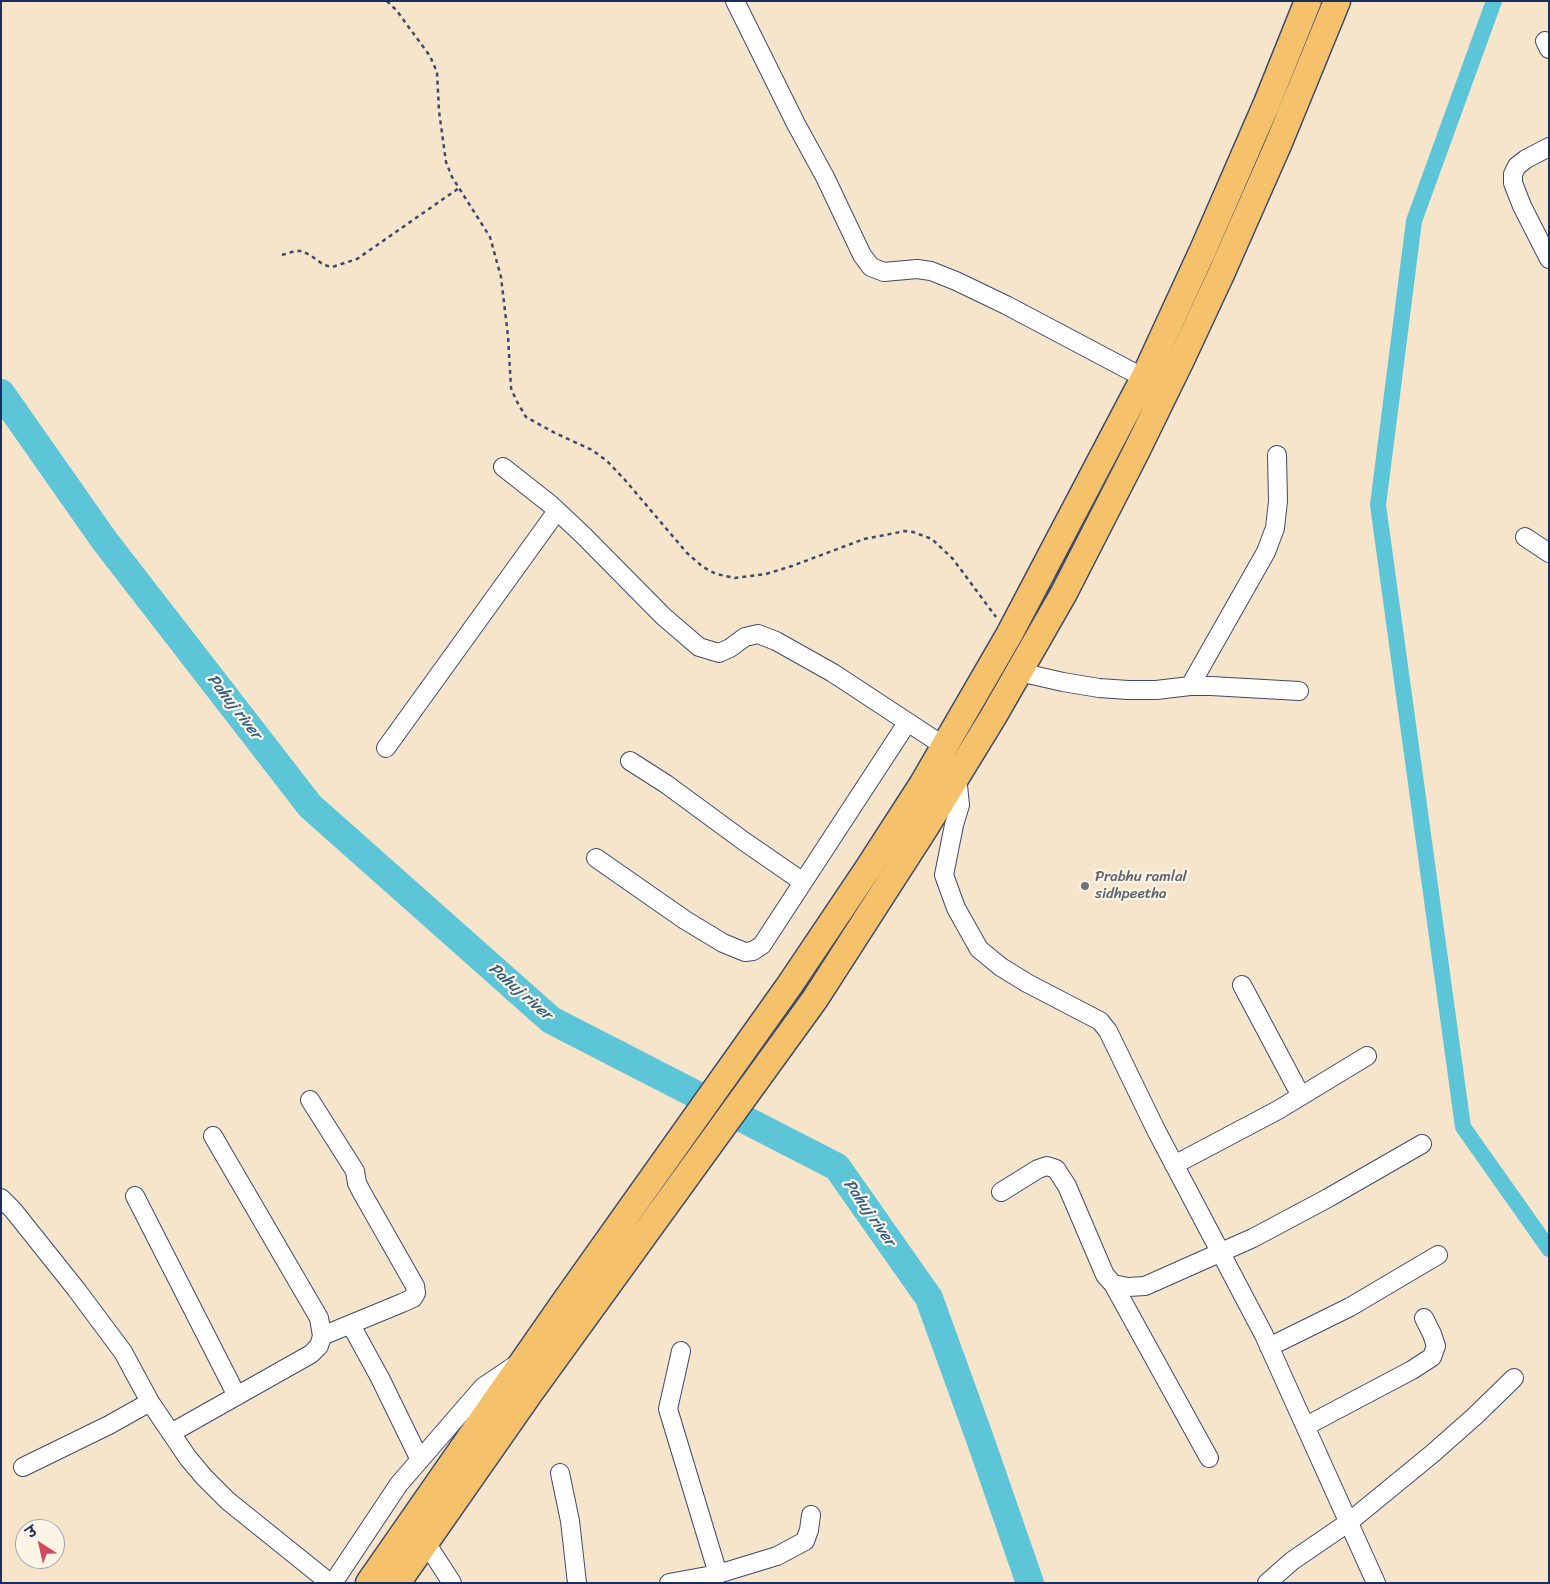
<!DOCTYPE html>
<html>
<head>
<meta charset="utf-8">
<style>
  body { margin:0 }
  #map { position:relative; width:1550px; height:1584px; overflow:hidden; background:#f6e5cb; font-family:Sriracha,"Playpen Sans Deva",sans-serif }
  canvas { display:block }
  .frame { position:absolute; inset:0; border:2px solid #1b2f5e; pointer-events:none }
  .north { position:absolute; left:15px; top:1519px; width:50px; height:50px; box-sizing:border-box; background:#fcf5e5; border:1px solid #a2a6af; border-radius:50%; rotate:325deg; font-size:14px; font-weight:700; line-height:20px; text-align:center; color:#1b2f5e }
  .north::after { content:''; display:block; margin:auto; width:18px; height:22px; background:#d1495b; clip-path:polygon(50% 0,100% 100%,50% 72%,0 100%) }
</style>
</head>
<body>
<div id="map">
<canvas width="1550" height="1584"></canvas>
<div class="frame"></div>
<div class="north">उ</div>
</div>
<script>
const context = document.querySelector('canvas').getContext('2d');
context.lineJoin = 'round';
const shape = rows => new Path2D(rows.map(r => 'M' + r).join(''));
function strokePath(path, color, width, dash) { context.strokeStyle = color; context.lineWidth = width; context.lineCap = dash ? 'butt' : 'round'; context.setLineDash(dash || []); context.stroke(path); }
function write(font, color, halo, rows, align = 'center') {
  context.font = font + ' Sriracha,sans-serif'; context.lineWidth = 4.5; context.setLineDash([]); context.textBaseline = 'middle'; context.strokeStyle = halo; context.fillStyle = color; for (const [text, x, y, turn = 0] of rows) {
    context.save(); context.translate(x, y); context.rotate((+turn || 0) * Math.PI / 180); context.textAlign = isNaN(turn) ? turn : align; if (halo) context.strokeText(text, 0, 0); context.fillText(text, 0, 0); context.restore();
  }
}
strokePath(shape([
  [1494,1,1414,221,1378,505,1463,1127,1549,1249]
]), '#5cc5d7', 16);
strokePath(shape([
  [1,393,104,540,310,806,551,1020,837,1167,929,1298,980,1439,1030,1583]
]), '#5cc5d7', 28);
const minor = shape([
  [735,1,796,124,825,177,862,255,871,267,884,272,917,269,931,271,956,281,1006,305,1144,378],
  [1545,41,1549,49],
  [1549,147,1526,159,1517,166,1513,174,1513,183,1522,206,1549,259],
  [503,467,550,504,583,535,663,616,699,647,719,653,730,648,745,637,758,634,776,641,833,673,944,746],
  [1525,537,1549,553],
  [1019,672,1063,682,1099,688,1128,690,1156,690,1190,686,1211,686,1299,691],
  [1190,686,1266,552,1275,528,1278,501,1277,455],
  [386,748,557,511],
  [630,761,666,784,745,842,803,882],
  [957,776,960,805,954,825,944,875,956,908,979,949,1001,967,1027,983,1100,1021,1108,1031,1156,1130,1264,1335,1376,1583],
  [596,858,685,920,723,943,745,952,753,951,762,945,907,723],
  [1242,985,1301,1096],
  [310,1100,355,1171,357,1183,361,1191,415,1286,416,1293,413,1298,402,1303,322,1336],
  [1174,1165,1278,1110,1367,1056],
  [1001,1192,1038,1169,1047,1166,1056,1169,1067,1186,1105,1275,1113,1284,1128,1287,1145,1286,1253,1238,1328,1198,1422,1144],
  [135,1196,237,1396],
  [1,1198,13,1210,76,1289,123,1352,150,1402,188,1458,204,1477,228,1501,330,1583],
  [1113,1284,1209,1458],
  [351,1325,380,1378,420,1460],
  [1269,1347,1350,1307,1438,1255],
  [681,1351,668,1409,718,1574],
  [1306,1426,1412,1370,1432,1357,1436,1346,1432,1334,1424,1318],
  [171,1433,311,1354,319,1346,322,1336,319,1318,213,1136],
  [23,1467,109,1425,150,1402],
  [560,1473,570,1521,577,1583],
  [432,1552,452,1583],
  [333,1583,399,1484,483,1387,514,1366],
  [669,1583,718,1574,777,1556,805,1541,809,1530,811,1515],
  [1267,1583,1292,1561,1349,1522,1432,1454,1475,1416,1514,1378]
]);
const highway = shape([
  [369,1583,566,1300,789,986,867,870,922,785,1009,635,1144,378,1203,250,1267,103,1308,1],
  [397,1583,529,1394,815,999,925,828,993,717,1064,593,1136,452,1181,360,1222,272,1278,145,1337,1]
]);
strokePath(minor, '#3c4a6e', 20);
strokePath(highway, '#3c4a6e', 29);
strokePath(shape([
  [387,1,397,11,405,22,430,56,437,72,439,111,446,162,452,177,490,237,501,277,508,336,511,388,516,400,526,417,555,433,592,450,607,461,625,480,687,553,703,567,716,574,735,578,766,574,792,566,864,539,905,531,913,532,932,539,953,559,996,617],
  [282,255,295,251,302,251,310,255,324,265,332,267,357,259,459,188]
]), '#3c4a6e', 2.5, [4, 4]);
strokePath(minor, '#fff', 18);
strokePath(highway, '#f5c16b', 26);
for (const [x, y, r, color] of [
  [1085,886,5,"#6b7280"]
]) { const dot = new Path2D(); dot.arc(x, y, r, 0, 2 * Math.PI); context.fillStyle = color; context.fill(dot); strokePath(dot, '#fcf5e5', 2); }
write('15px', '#5b616d', '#fcf5e5', [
  ["Prabhu ramlal",1095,877],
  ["sidhpeetha",1095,894]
], 'left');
write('italic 16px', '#2e5c82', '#fcf5e5', [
  ["Pahuj river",234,707,52],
  ["Pahuj river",520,992,41],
  ["Pahuj river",869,1213,55]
]);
</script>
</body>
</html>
